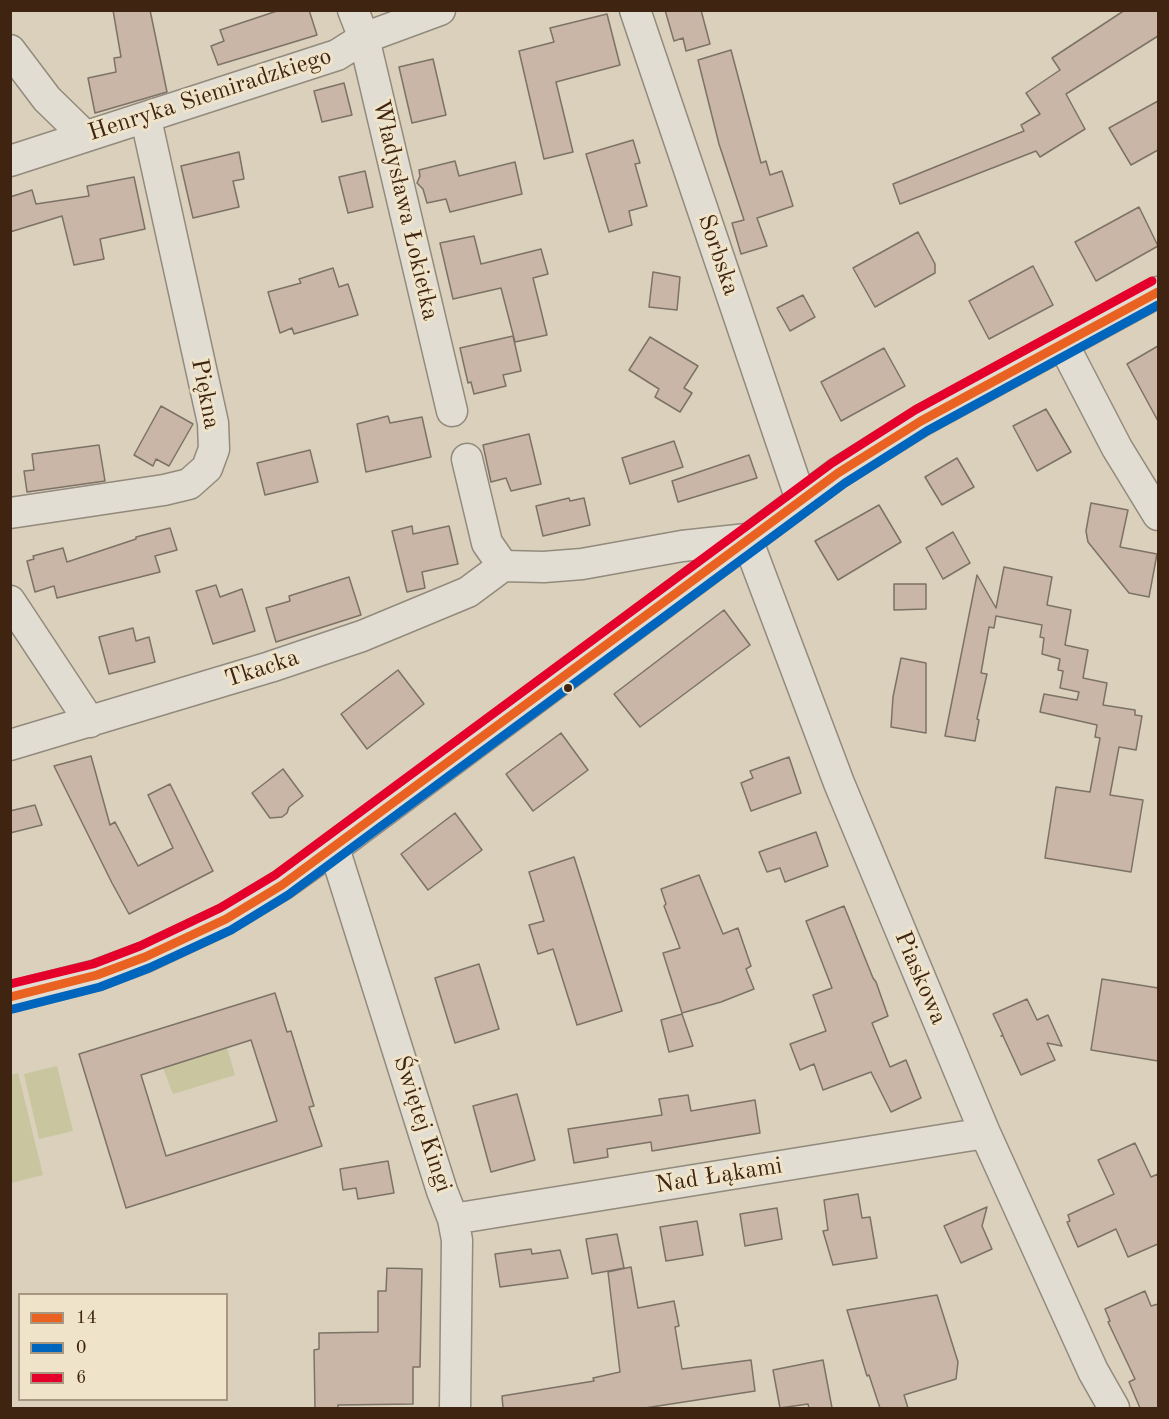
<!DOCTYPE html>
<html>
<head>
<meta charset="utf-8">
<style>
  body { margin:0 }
  #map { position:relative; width:1169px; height:1419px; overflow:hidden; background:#dad0bb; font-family:"Old Standard TT",serif }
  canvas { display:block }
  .frame { position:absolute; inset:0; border:12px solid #3e2411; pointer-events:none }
  .legend { position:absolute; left:18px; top:1293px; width:210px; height:108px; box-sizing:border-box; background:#efe4ca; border:2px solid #a89780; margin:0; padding:8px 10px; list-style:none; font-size:18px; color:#3e2411 }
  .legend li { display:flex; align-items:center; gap:12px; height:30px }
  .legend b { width:30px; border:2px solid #a89780 }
</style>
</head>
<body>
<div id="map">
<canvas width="1169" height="1419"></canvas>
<div class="frame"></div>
<ul class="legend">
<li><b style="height:8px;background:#e96221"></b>14</li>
<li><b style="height:8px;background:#0065bd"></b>0</li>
<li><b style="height:8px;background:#e4002b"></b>6</li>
</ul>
</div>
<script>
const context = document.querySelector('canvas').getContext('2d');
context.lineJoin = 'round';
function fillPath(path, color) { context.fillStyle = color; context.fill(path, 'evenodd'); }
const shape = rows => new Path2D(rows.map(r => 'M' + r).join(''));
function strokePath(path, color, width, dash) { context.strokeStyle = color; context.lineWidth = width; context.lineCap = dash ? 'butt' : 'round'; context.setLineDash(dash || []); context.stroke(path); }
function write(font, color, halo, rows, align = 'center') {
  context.font = font + ' "Old Standard TT",serif'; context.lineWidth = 6; context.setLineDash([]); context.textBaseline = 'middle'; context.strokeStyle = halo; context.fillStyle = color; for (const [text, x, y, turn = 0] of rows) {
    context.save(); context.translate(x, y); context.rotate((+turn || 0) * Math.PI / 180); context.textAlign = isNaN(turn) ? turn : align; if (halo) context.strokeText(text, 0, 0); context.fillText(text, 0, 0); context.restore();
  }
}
fillPath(shape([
  [227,1048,235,1075,173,1094,163,1068],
  [57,1066,73,1131,39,1139,24,1074],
  [18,1073,43,1175,11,1183,11,1075]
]), '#c8c59f');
const building = shape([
  [113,10,150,10,167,92,95,113,88,78,116,72,114,58,121,57,113,10],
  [280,10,309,10,317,35,218,65,211,46,224,41,220,30,280,10],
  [665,10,701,10,710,44,686,51,683,38,674,41,665,10],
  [1125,10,1158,10,1158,36,1066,94,1085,129,1040,157,1036,151,900,204,893,184,1024,131,1021,125,1040,114,1026,93,1060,70,1052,58,1125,10],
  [607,14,620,65,556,82,573,152,544,159,519,51,554,42,550,28,607,14],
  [731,50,761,163,766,161,770,175,782,171,793,206,757,218,767,246,741,254,732,223,744,220,719,144,698,60,731,50],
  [433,59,446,115,412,123,399,67,433,59],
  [344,83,352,115,322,122,314,91,344,83],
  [1158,101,1158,150,1131,165,1109,128,1158,101],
  [633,140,640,163,635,164,647,206,629,211,632,225,609,232,586,154,633,140],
  [239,152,244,179,233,181,239,207,193,218,181,166,239,152],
  [455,161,459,176,515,162,522,194,450,212,446,199,427,203,423,189,417,183,420,176,419,170,455,161],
  [365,171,373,207,348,213,339,177,365,171],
  [134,177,145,229,100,239,104,259,74,265,62,216,10,232,10,197,32,190,36,204,89,196,87,186,134,177],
  [1139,207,1158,246,1096,281,1075,242,1139,207],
  [918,232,935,264,935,273,875,307,853,268,918,232],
  [474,236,481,264,541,249,548,274,533,278,547,335,515,342,501,288,453,299,440,243,474,236],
  [1033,266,1053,305,989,339,969,301,1033,266],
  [333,268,339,287,348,284,358,315,294,334,292,328,280,333,268,292,301,283,299,279,333,268],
  [653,272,680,277,677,310,649,307,653,272],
  [803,295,815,317,790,331,777,308,803,295],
  [513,336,521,371,503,375,506,386,474,394,471,382,468,383,460,348,513,336],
  [650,337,698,366,684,388,692,393,680,412,655,397,659,389,629,370,650,337],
  [1158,346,1158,421,1127,364,1158,346],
  [884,348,905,386,841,421,821,382,884,348],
  [161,406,193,424,169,466,156,459,153,466,134,455,161,406],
  [1046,409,1071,452,1037,471,1013,426,1046,409],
  [388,416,390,423,422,417,431,457,366,472,357,424,388,416],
  [529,434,541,484,511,491,506,478,491,482,483,445,529,434],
  [674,441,683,467,630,484,622,458,674,441],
  [99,445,105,481,27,492,24,471,34,470,32,454,99,445],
  [310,450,318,482,265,495,257,463,310,450],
  [749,455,757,478,678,502,672,481,749,455],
  [957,458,974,487,942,505,925,477,957,458],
  [569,498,570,501,584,498,590,525,543,536,536,506,569,498],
  [1091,503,1128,510,1120,547,1157,554,1149,597,1129,593,1088,542,1086,531,1091,503],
  [879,505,901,542,838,580,815,541,879,505],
  [412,526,413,534,449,526,458,564,422,572,425,588,407,592,392,531,412,526],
  [170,528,177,550,155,556,160,572,57,598,54,586,35,592,27,561,34,559,33,556,63,548,67,562,136,539,136,537,170,528],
  [953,532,970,563,943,579,926,548,953,532],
  [1004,567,1052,577,1047,605,1071,610,1065,645,1088,650,1083,678,1107,683,1103,705,1135,710,1135,715,1142,716,1136,750,1119,747,1110,795,1143,800,1131,872,1045,858,1056,787,1090,792,1100,738,1095,737,1097,725,1040,712,1044,694,1077,700,1079,692,1060,688,1063,671,1058,670,1060,659,1042,654,1044,638,1040,637,1042,625,996,616,994,628,989,627,981,673,987,674,977,719,979,720,975,741,945,736,977,575,996,608,1004,567],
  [349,577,361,615,276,642,266,608,290,601,289,596,349,577],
  [894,584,926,584,926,609,894,610,894,584],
  [216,585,220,597,242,589,255,631,213,644,196,591,216,585],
  [724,610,750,645,640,727,614,694,724,610],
  [133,628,136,641,149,637,155,662,109,674,99,637,133,628],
  [901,658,926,663,926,733,891,727,893,697,901,658],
  [398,670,424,704,367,749,341,714,398,670],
  [561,733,588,770,533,811,506,774,561,733],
  [91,756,110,825,115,822,138,866,173,848,148,795,170,784,213,871,129,914,112,883,54,766,91,756],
  [789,757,801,793,751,811,741,783,753,778,750,771,789,757],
  [283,769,303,796,289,807,287,813,282,817,270,818,252,793,283,769],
  [35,805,42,825,10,833,10,811,35,805],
  [455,813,482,850,428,890,401,854,455,813],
  [816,832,828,866,785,882,780,868,767,872,759,852,816,832],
  [574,857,622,1011,577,1025,553,949,538,954,529,925,544,921,529,872,574,857],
  [699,875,723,934,738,928,751,966,746,969,754,989,721,1002,682,1013,663,953,680,948,664,906,666,904,661,889,699,875],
  [844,906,873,978,876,982,888,1016,872,1023,890,1067,906,1060,921,1098,891,1112,871,1072,823,1090,814,1064,800,1070,790,1044,826,1031,813,995,832,988,806,921,844,906],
  [479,964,499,1029,455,1043,435,978,479,964],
  [1102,979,1158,988,1158,1061,1091,1050,1102,979],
  [275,993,287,1032,291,1031,314,1106,309,1107,322,1146,126,1208,79,1054,275,993],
  [251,1040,277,1121,166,1156,141,1075,251,1040],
  [1027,999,1037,1020,1048,1015,1062,1046,1047,1043,1055,1060,1021,1075,1003,1036,1001,1036,1003,1035,993,1014,1027,999],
  [682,1014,693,1046,669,1052,661,1020,682,1014],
  [517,1094,535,1160,491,1172,473,1106,517,1094],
  [688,1095,691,1111,755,1100,760,1133,652,1151,651,1142,607,1149,608,1157,574,1163,568,1129,662,1115,659,1099,688,1095],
  [1135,1143,1151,1177,1158,1174,1158,1244,1128,1257,1116,1229,1078,1247,1067,1222,1070,1221,1068,1215,1114,1194,1098,1160,1135,1143],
  [388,1161,394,1193,358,1199,356,1188,343,1190,340,1169,388,1161],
  [858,1194,862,1218,870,1217,877,1258,833,1265,823,1231,828,1230,824,1200,858,1194],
  [987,1207,982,1226,992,1249,961,1263,944,1226,987,1207],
  [777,1208,782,1239,745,1246,740,1214,777,1208],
  [697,1221,703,1255,666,1261,660,1227,697,1221],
  [617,1234,624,1268,592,1274,586,1239,617,1234],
  [531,1249,532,1254,560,1250,568,1278,500,1287,495,1254,531,1249],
  [631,1267,638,1308,674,1301,679,1326,675,1327,682,1369,751,1360,755,1391,645,1408,503,1408,502,1396,594,1381,593,1378,620,1372,608,1272,631,1267],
  [387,1268,422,1269,420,1367,413,1367,413,1404,338,1405,338,1408,315,1408,314,1350,319,1349,319,1333,378,1332,378,1291,386,1291,387,1268],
  [1145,1291,1151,1306,1158,1304,1158,1408,1140,1408,1129,1382,1135,1379,1108,1322,1110,1321,1105,1309,1145,1291],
  [937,1295,958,1362,956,1379,904,1395,908,1408,880,1408,869,1375,867,1376,847,1310,937,1295],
  [823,1360,832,1408,809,1408,808,1404,780,1408,773,1370,823,1360]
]);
fillPath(building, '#c9b6a7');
strokePath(building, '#7c7266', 1.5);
const minor = shape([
  [353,10,364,38,452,411],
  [635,10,801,500],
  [10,50,47,99,85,136],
  [10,161,337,55,364,38,440,10],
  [1063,344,1117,448,1158,515],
  [467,459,487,543,503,566],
  [10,513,164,490,189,484,207,468,214,449,213,423,146,119],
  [503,566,544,567,582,564,682,546,747,539,839,783,985,1133,1093,1371,1114,1408],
  [10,601,90,722],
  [10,745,270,667,362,636,468,592,503,566],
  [334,848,442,1191,453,1219,457,1240,455,1408],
  [10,997,97,975,145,957,226,919,282,885,334,848,838,473,921,421,1158,292],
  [453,1219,985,1133]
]);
strokePath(minor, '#928a7c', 33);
strokePath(minor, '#e2ddd2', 30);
strokePath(shape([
  [10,997,97,975,145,957,226,919,282,885,838,473,921,421,1158,292]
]), '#e96221', 9);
strokePath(shape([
  [13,1009,100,987,149,968,231,930,288,895,845,483,927,431,1158,305]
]), '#0065bd', 9);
strokePath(shape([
  [10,984,93,964,140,946,220,908,275,875,832,463,915,410,1152,281]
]), '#e4002b', 9);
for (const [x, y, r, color] of [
  [568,688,5,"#3e2411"]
]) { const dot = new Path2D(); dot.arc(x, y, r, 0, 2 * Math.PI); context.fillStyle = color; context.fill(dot); strokePath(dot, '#efe4ca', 2); }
write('24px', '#3e2411', '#efe4ca', [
  ["Henryka Siemiradzkiego",210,95,-18],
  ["Władysława Łokietka",405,210,77],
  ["Sorbska",718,255,71],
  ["Piękna",205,394,79],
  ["Tkacka",262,669,-18],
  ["Piaskowa",920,978,67],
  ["Świętej Kingi",422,1124,72],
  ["Nad Łąkami",719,1176,-9]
]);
</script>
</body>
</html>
